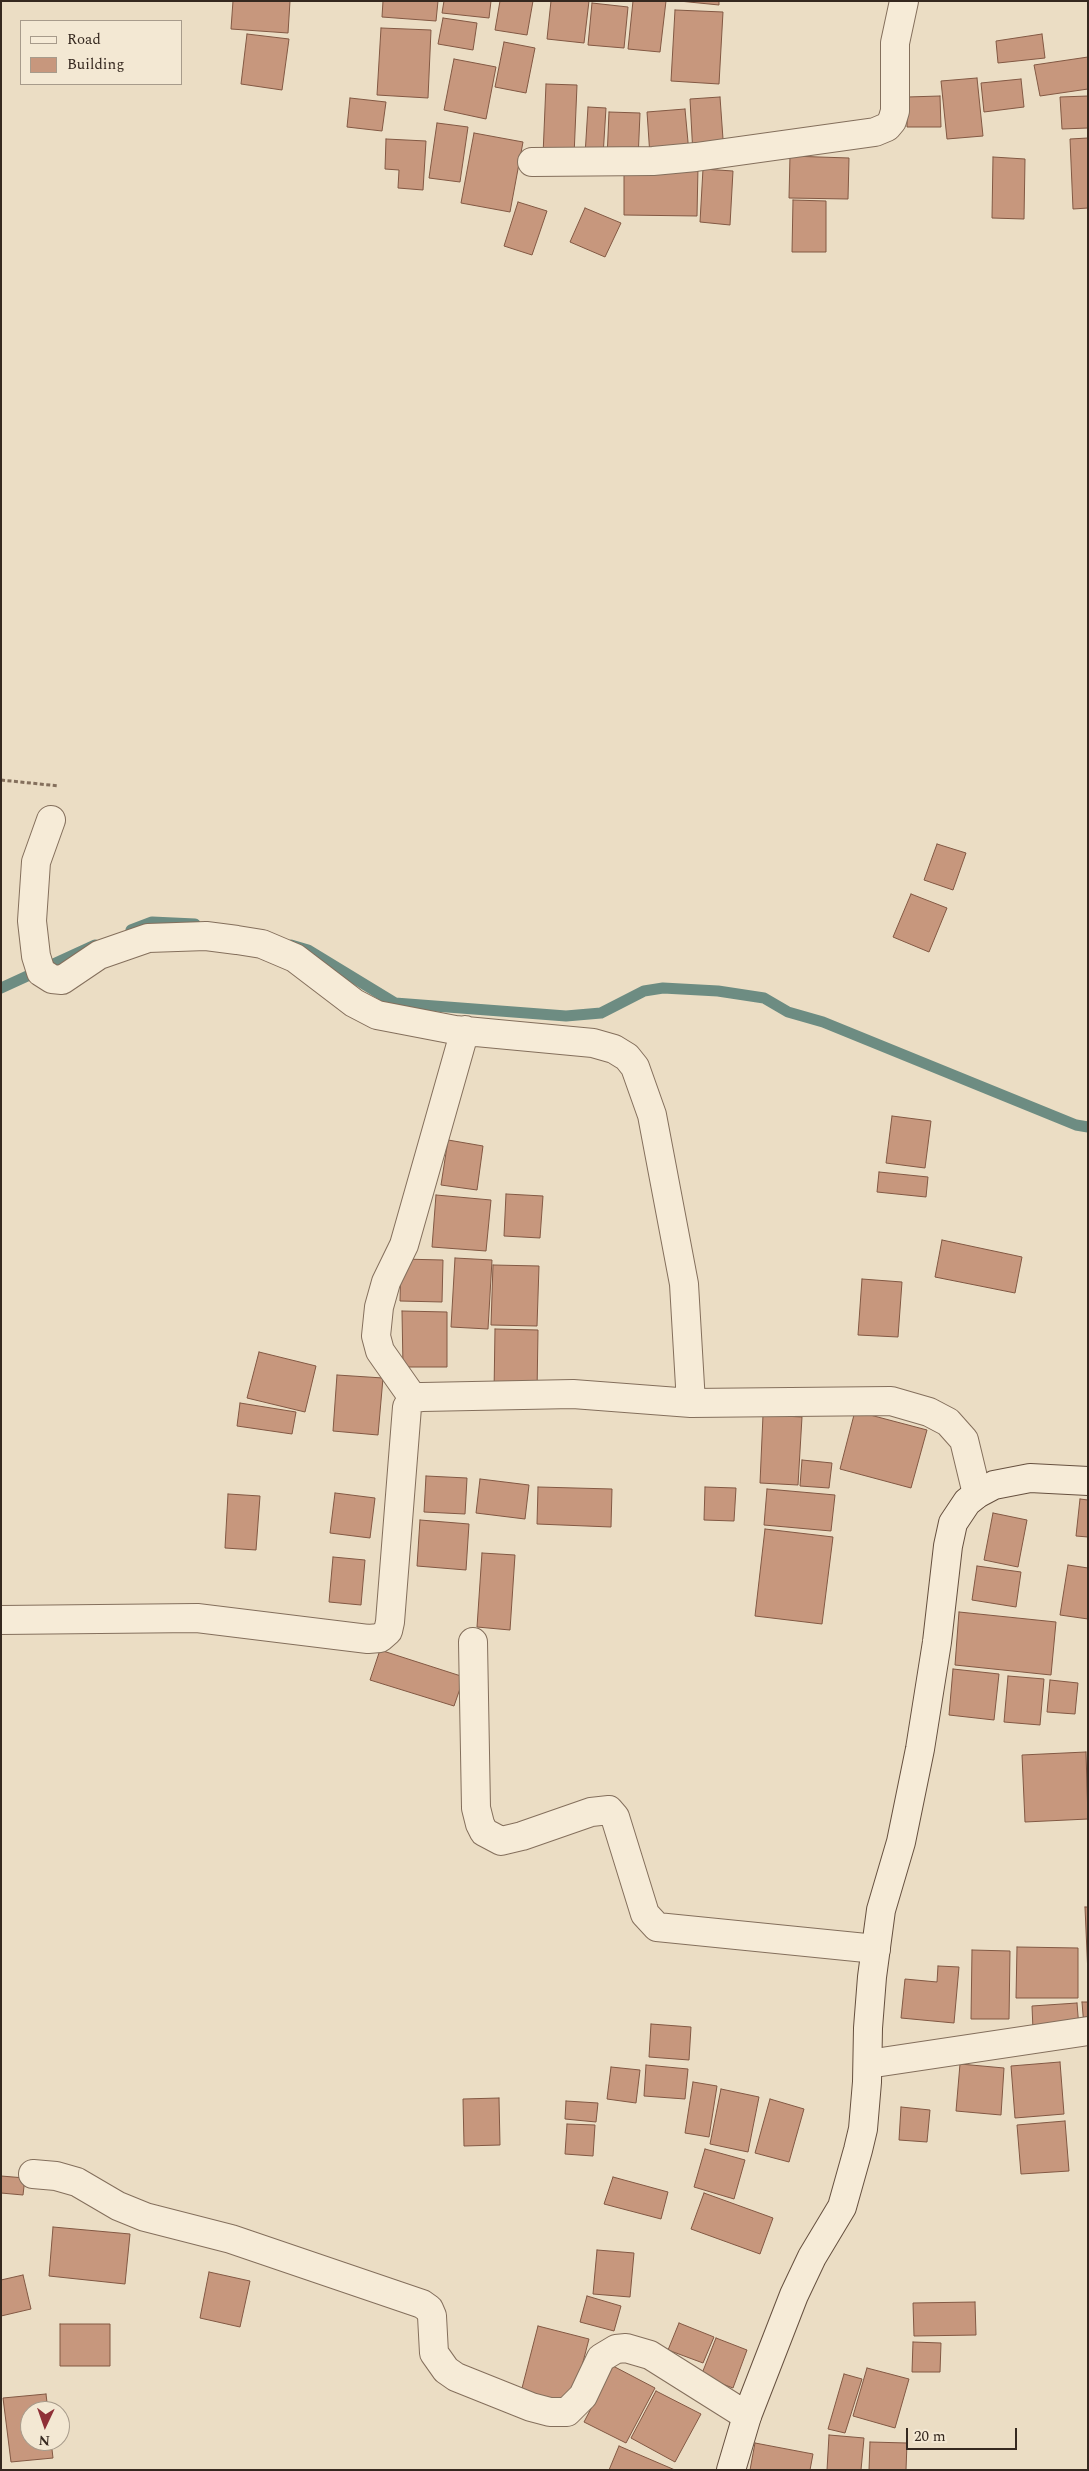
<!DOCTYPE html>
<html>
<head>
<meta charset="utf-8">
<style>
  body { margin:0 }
  #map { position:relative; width:1089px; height:2471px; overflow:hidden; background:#ebddc4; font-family:Spectral,serif }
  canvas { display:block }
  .frame { position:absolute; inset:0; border:2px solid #35281f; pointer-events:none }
  .legend { position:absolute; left:20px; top:20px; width:162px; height:65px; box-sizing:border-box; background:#f3e8d3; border:1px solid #a79b8b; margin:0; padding:6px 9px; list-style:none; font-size:15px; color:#35281f }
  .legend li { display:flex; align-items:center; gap:10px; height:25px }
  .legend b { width:25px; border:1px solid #a79b8b }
  .north { position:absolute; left:20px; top:2401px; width:50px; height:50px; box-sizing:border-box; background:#f3e8d3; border:1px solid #a79b8b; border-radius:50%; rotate:183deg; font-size:14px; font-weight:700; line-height:20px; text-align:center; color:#35281f }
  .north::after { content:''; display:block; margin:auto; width:18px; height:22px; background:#8f3037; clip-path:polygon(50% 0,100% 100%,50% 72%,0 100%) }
  .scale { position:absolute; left:906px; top:2428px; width:111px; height:22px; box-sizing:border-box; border:2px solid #35281f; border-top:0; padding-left:6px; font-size:15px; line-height:18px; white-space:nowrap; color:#35281f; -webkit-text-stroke:4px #f3e8d3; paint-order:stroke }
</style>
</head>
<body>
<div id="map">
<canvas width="1089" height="2471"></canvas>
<div class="frame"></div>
<ul class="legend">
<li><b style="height:6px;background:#f6ebd7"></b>Road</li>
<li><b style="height:14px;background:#c7977d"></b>Building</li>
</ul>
<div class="north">N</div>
<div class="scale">20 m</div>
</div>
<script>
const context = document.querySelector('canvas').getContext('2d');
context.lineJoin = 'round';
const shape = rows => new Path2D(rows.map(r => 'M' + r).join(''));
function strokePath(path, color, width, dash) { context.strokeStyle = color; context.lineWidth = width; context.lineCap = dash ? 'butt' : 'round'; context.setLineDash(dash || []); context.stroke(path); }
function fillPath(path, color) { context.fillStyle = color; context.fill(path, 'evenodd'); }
strokePath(shape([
  [131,930,152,922,195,924],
  [291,945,308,950,395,1003,566,1016,601,1013,644,991,663,988,718,991,764,998,788,1012,823,1022,1076,1125,1088,1127],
  [1,988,95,945]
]), '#6d8c82', 11);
const building = shape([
  [233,1,290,1,288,33,231,29,233,1],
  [383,1,438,1,436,21,382,17,383,1],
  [444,1,491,1,489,18,442,13,444,1],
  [500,1,533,1,527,35,495,30,500,1],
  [551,1,589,1,584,43,547,39,551,1],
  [633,1,666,1,660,52,628,49,633,1],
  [679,1,719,1,719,5,679,1],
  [592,3,628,7,624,48,588,45,592,3],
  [675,10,723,12,719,84,671,81,675,10],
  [443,18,477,23,473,50,438,44,443,18],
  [381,28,431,30,428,98,377,95,381,28],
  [247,34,289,39,282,90,241,84,247,34],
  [1042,34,1045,58,998,63,996,41,1042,34],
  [504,42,535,48,526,93,495,87,504,42],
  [1088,57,1088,89,1040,96,1034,65,1088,57],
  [454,59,496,67,486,119,444,110,454,59],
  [977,78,983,136,947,139,941,81,977,78],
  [1021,79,1024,107,984,112,981,83,1021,79],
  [546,84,577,85,574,156,543,155,546,84],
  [940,96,941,127,907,127,907,97,940,96],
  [1088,96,1088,128,1062,129,1060,97,1088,96],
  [720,97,724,153,693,155,690,99,720,97],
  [350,98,386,102,382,131,347,127,350,98],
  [588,107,606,108,603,156,585,155,588,107],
  [685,109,689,153,650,156,647,112,685,109],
  [609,112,640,113,638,160,607,159,609,112],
  [437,123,468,127,460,182,429,178,437,123],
  [474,133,523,142,510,212,461,203,474,133],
  [1088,138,1088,208,1073,209,1070,139,1088,138],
  [386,139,426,141,423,190,398,188,399,170,385,169,386,139],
  [790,156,849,158,848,199,789,198,790,156],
  [993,157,1025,159,1024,219,992,218,993,157],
  [624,165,698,167,697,216,624,215,624,165],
  [703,169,733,171,730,225,700,222,703,169],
  [793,200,826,201,826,252,792,252,793,200],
  [518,202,547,211,532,255,504,246,518,202],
  [585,208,621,223,605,257,570,242,585,208],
  [937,844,966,853,953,890,924,880,937,844],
  [911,894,947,908,929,952,893,937,911,894],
  [892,1116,931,1121,925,1168,886,1163,892,1116],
  [448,1140,483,1146,477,1190,441,1185,448,1140],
  [879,1172,928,1177,926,1197,877,1192,879,1172],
  [506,1194,543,1196,540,1238,504,1236,506,1194],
  [436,1195,491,1200,486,1251,432,1247,436,1195],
  [942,1240,1022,1257,1015,1293,935,1277,942,1240],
  [455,1258,492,1260,488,1329,451,1327,455,1258],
  [401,1259,443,1260,442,1302,400,1301,401,1259],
  [493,1265,539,1266,537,1326,491,1325,493,1265],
  [862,1279,902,1282,898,1337,858,1335,862,1279],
  [402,1311,447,1312,447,1367,403,1367,402,1311],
  [495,1329,538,1330,537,1393,494,1393,495,1329],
  [259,1352,316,1366,305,1412,247,1398,259,1352],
  [337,1375,383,1378,378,1435,333,1431,337,1375],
  [240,1403,296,1412,292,1434,237,1426,240,1403],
  [855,1411,927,1430,911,1488,840,1469,855,1411],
  [763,1415,802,1417,798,1485,760,1483,763,1415],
  [802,1460,832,1463,829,1488,800,1486,802,1460],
  [426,1476,467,1478,465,1514,424,1512,426,1476],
  [480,1479,529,1485,525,1519,476,1513,480,1479],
  [538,1487,612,1489,611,1527,537,1524,538,1487],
  [705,1487,736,1488,734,1521,704,1520,705,1487],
  [767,1489,835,1495,831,1531,764,1525,767,1489],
  [335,1493,375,1498,370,1538,330,1533,335,1493],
  [228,1494,260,1496,256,1550,225,1548,228,1494],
  [1080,1499,1088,1500,1088,1537,1076,1536,1080,1499],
  [993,1513,1027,1520,1018,1567,984,1560,993,1513],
  [420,1520,469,1524,466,1570,417,1566,420,1520],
  [765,1529,833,1537,822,1624,755,1616,765,1529],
  [482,1553,515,1555,510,1630,477,1627,482,1553],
  [333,1557,365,1560,361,1605,329,1602,333,1557],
  [1068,1565,1088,1568,1088,1619,1060,1615,1068,1565],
  [977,1566,1021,1572,1016,1607,972,1600,977,1566],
  [959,1612,1056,1622,1051,1675,955,1665,959,1612],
  [380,1650,464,1677,454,1706,370,1680,380,1650],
  [953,1669,999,1674,994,1720,949,1715,953,1669],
  [1008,1676,1044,1679,1040,1725,1004,1722,1008,1676],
  [1050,1680,1078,1683,1075,1714,1047,1712,1050,1680],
  [1086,1752,1088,1819,1025,1822,1022,1755,1086,1752],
  [1085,1907,1088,1907,1088,1975,1085,1907],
  [1017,1947,1078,1948,1078,1998,1016,1998,1017,1947],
  [972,1950,1010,1951,1009,2019,971,2019,972,1950],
  [938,1966,959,1967,954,2023,901,2018,905,1979,937,1982,938,1966],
  [1082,2002,1088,2002,1088,2027,1084,2027,1082,2002],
  [1077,2003,1079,2028,1033,2030,1032,2006,1077,2003],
  [651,2024,691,2027,689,2060,649,2057,651,2024],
  [1060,2062,1064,2114,1015,2118,1011,2066,1060,2062],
  [960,2064,1004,2068,1001,2115,956,2111,960,2064],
  [646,2065,688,2069,685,2099,644,2096,646,2065],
  [611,2067,640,2070,636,2103,607,2099,611,2067],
  [693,2082,717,2086,709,2137,685,2133,693,2082],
  [721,2089,759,2097,748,2152,710,2144,721,2089],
  [499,2098,500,2145,464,2146,463,2099,499,2098],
  [770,2099,804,2109,789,2162,755,2153,770,2099],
  [566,2101,598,2103,596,2122,565,2119,566,2101],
  [901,2107,930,2110,927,2142,899,2140,901,2107],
  [1065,2121,1069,2171,1021,2174,1017,2125,1065,2121],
  [567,2124,595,2125,593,2156,565,2154,567,2124],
  [705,2149,745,2160,734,2199,694,2187,705,2149],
  [1,2176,25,2178,23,2195,1,2193,1,2176],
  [613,2177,668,2192,661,2219,604,2204,613,2177],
  [704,2193,773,2218,760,2254,691,2229,704,2193],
  [53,2227,130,2234,125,2284,49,2276,53,2227],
  [597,2250,634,2253,630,2297,593,2294,597,2250],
  [209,2272,250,2281,240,2327,200,2318,209,2272],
  [23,2275,31,2309,1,2316,1,2280,23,2275],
  [587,2296,621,2306,614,2331,580,2322,587,2296],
  [975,2302,976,2335,914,2336,913,2303,975,2302],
  [679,2323,714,2337,703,2363,668,2350,679,2323],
  [60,2324,110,2324,110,2366,60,2366,60,2324],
  [538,2326,589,2339,572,2404,521,2392,538,2326],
  [716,2338,747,2350,733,2388,701,2376,716,2338],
  [913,2342,941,2343,940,2372,912,2372,913,2342],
  [613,2366,655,2388,626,2443,584,2422,613,2366],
  [867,2368,909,2379,895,2428,853,2416,867,2368],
  [844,2374,862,2379,845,2433,828,2429,844,2374],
  [656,2391,701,2414,675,2462,631,2438,656,2391],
  [46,2394,48,2411,30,2411,30,2441,51,2441,53,2458,11,2462,3,2398,46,2394],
  [829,2435,864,2438,861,2470,827,2470,829,2435],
  [870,2442,907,2443,906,2470,869,2470,870,2442],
  [755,2443,813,2454,810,2470,750,2470,755,2443],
  [619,2446,675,2470,609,2470,619,2446]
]);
fillPath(building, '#c7977d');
strokePath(building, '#825843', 1);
const street = shape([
  [532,162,653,161,696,157,875,132,887,127,892,121,895,111,895,43,904,1],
  [51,820,36,862,32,921,36,956,41,972,52,979,62,980,99,955,148,938,206,936,237,940,262,944,295,958,354,1003,377,1015,455,1030,593,1043,614,1049,627,1057,635,1067,652,1115,684,1284,691,1403],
  [413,1398,380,1351,376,1336,379,1307,386,1282,404,1245,465,1030],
  [1,1620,197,1618,368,1639,380,1638,388,1631,390,1622,407,1407,413,1398,422,1397,573,1394,691,1403,891,1401,929,1412,948,1422,964,1440,977,1494],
  [473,1642,476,1808,480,1824,484,1832,501,1841,522,1836,591,1812,609,1810,615,1817,645,1914,657,1927,876,1949],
  [868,2064,1088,2031],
  [33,2174,56,2176,77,2182,118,2206,145,2217,231,2239,422,2304,429,2309,432,2316,434,2353,446,2370,456,2377,531,2407,550,2412,567,2412,583,2396,601,2358,616,2349,626,2348,650,2355,747,2416]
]);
const secondary = shape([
  [731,2470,747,2416,794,2295,812,2257,842,2207,858,2150,863,2129,867,2082,868,2028,872,1977,881,1910,901,1842,920,1749,937,1642,948,1546,953,1523,967,1502,977,1494,994,1485,1030,1478,1088,1481]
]);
strokePath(street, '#846f5c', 30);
strokePath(secondary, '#66503f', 30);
strokePath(shape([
  [1,780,59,786]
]), '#846f5c', 3, [4, 2.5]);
strokePath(street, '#f6ebd7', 28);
strokePath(secondary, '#f6ebd7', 28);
</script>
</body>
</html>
